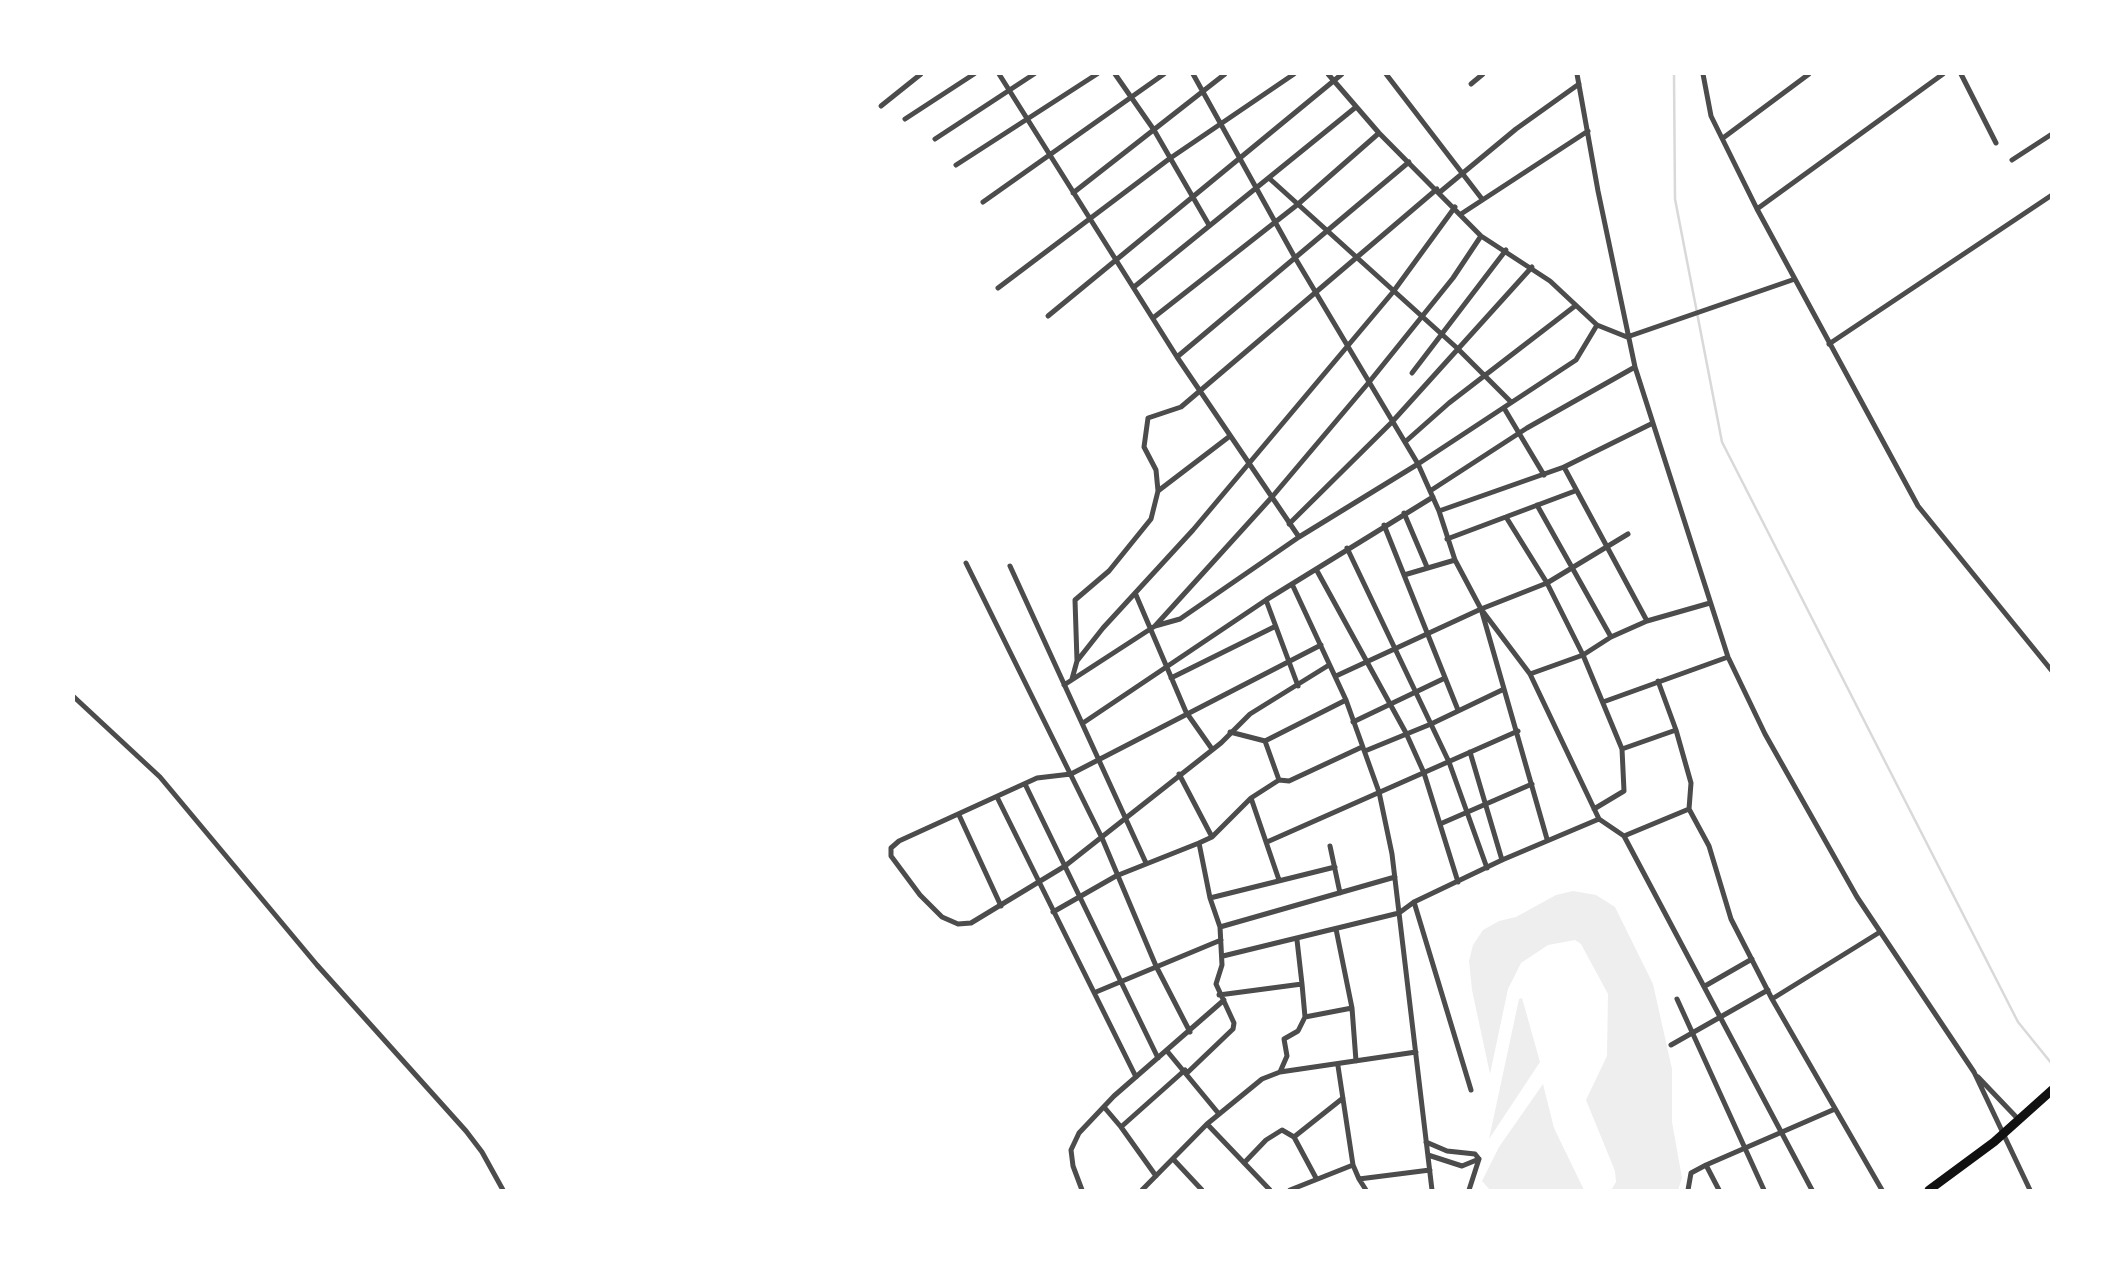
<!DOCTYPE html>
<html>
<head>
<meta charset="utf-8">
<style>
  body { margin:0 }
  #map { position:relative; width:2125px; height:1264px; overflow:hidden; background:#fff; font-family:"Source Sans 3",sans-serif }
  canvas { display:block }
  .frame { position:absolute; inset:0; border:75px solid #fff; pointer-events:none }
</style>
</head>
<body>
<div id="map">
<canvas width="2125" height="1264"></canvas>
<div class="frame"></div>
</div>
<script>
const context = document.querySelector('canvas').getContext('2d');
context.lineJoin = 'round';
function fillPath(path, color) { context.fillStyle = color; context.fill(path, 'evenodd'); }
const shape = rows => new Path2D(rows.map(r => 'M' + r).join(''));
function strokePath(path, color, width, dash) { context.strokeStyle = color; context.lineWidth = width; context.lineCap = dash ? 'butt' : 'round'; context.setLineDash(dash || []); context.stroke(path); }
fillPath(shape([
  [1573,891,1596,895,1615,907,1653,984,1672,1069,1672,1122,1682,1178,1678,1190,1611,1190,1616,1182,1615,1171,1586,1100,1607,1056,1608,994,1581,944,1575,940,1548,945,1521,963,1508,989,1490,1074,1472,990,1469,961,1473,945,1483,930,1499,921,1516,917,1556,895],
  [1522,998,1540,1062,1489,1139,1519,999],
  [1543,1084,1554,1128,1584,1190,1490,1190,1482,1181,1499,1147]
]), '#eee');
strokePath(shape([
  [1674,74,1675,199,1722,442,2018,1022,2052,1064]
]), '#d9d9d9', 2.5);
strokePath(shape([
  [999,74,1177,357,1299,537],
  [1115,74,1154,130,1209,225],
  [1193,74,1294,256,1418,464,1439,511,1455,560,1481,609,1530,674,1599,819,1624,836,1812,1190],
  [1328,74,1379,133,1481,236,1550,281,1597,325,1627,337,1795,279],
  [1386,74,1482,199],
  [1577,74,1598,191,1635,367,1728,657,1765,734,1857,897,1974,1072,2030,1190],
  [1703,74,1711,116,1757,209,1918,506,2052,671],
  [1961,74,1996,143],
  [1471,84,1483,74],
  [881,106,921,74],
  [905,119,974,74],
  [1723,138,1809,74],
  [935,139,1034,74],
  [2012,160,2052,134],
  [956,165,1097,74],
  [1270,179,1457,348,1511,402],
  [1440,192,1516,129,1579,84],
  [1073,193,1225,74],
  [983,202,1164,74],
  [1757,209,1943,74],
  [1461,214,1588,131],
  [1134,287,1356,107],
  [998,288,1169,159,1294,74],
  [1048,316,1342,74],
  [1153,318,1297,205,1379,133],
  [1829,344,2052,195],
  [1177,357,1409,162],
  [1412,373,1506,250],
  [1504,408,1544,475],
  [1405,442,1449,403,1575,306],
  [1564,467,1647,621],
  [1158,491,1230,436],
  [1430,491,1527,428,1635,367],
  [1537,505,1611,637],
  [1439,511,1564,467,1653,423],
  [1404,513,1427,567],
  [1506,517,1547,583,1583,655,1622,749,1624,791,1594,809],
  [1289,524,1392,422,1532,267],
  [1384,525,1458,710],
  [1447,539,1575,491],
  [1347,548,1449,762,1487,868],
  [966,563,1102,838,1156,966,1190,1032],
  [1010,566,1146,863],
  [1316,569,1406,733,1424,773,1458,882],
  [1404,575,1455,560],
  [1292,584,1346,700,1379,792,1392,854,1432,1190],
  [1136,595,1186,712,1212,749],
  [1266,600,1298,686],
  [1482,612,1547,839],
  [1155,626,1272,497,1370,381,1453,278,1481,236],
  [1321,645,1071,774,1037,778,899,841,891,848,891,856,920,895,942,917,958,924,971,923,1065,866,1221,743,1250,714,1329,665],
  [1077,661,1075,600,1109,571,1151,519,1158,491,1156,470,1144,447,1148,418,1181,407,1437,189],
  [1530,674,1583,655,1611,637,1647,621,1710,603],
  [1336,676,1481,609,1547,583,1628,534],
  [1171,678,1274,627],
  [1072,679,1077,661,1103,628,1193,530,1393,292,1455,207],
  [1658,681,1676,730],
  [1064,685,1155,626,1180,619,1299,537,1418,464,1576,360,1597,325],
  [74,697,160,777,317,965,466,1131,482,1152,503,1190],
  [1603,702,1728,657],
  [1353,722,1445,678],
  [1083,723,1266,600,1433,497],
  [1230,732,1265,741,1279,780],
  [1265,741,1346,700],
  [1622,749,1676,730,1691,783,1689,809,1709,846,1731,919,1772,999,1882,1190],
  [1365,751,1431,724,1502,690],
  [1470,752,1502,860],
  [1179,774,1212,837],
  [1025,784,1158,1058],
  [997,797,1136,1077],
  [1251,798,1279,880],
  [959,815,1001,906],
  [1440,824,1532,784],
  [1624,836,1689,809],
  [1267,842,1518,731],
  [1330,846,1340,893],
  [1210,898,1335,867],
  [1414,902,1471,1090],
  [1053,912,1116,876,1199,843],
  [1220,927,1395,877],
  [1336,929,1352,1008,1356,1061],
  [1223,956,1399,913,1414,902,1502,860,1599,819],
  [1302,984,1305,1017,1352,1008],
  [1705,986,1752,959],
  [1096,992,1221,940],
  [1219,995,1302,984,1297,940],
  [1677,999,1764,1190],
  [1772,999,1880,932],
  [1671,1045,1768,990],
  [1167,1051,1219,1114],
  [1338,1066,1353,1165,1359,1179,1430,1170],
  [1280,1072,1287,1056,1284,1039,1298,1031,1305,1017],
  [1187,1073,1233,1029,1234,1023,1216,984,1222,965,1220,927,1210,898,1199,843,1212,837,1251,798,1279,780,1289,781,1362,747],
  [1978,1077,2019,1120],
  [1104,1107,1121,1127,1185,1070],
  [1207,1124,1270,1190],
  [1121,1127,1156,1176],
  [1294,1137,1343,1098],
  [1426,1142,1447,1151,1475,1154,1479,1159],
  [1428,1155,1462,1166,1479,1159],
  [1174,1160,1202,1190],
  [1244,1163,1266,1140,1282,1130,1294,1137,1316,1178],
  [1706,1165,1719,1190],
  [1359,1179,1366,1190],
  [1082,1190,1073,1166,1071,1150,1079,1133,1114,1096,1224,1000],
  [1142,1190,1207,1124,1262,1079,1280,1072,1416,1052],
  [1290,1190,1353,1165],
  [1469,1190,1479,1159],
  [1688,1190,1691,1173,1706,1165,1835,1109]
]), '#4c4c4c', 5);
strokePath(shape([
  [1929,1190,1994,1142,2052,1090]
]), '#111', 9);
</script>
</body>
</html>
